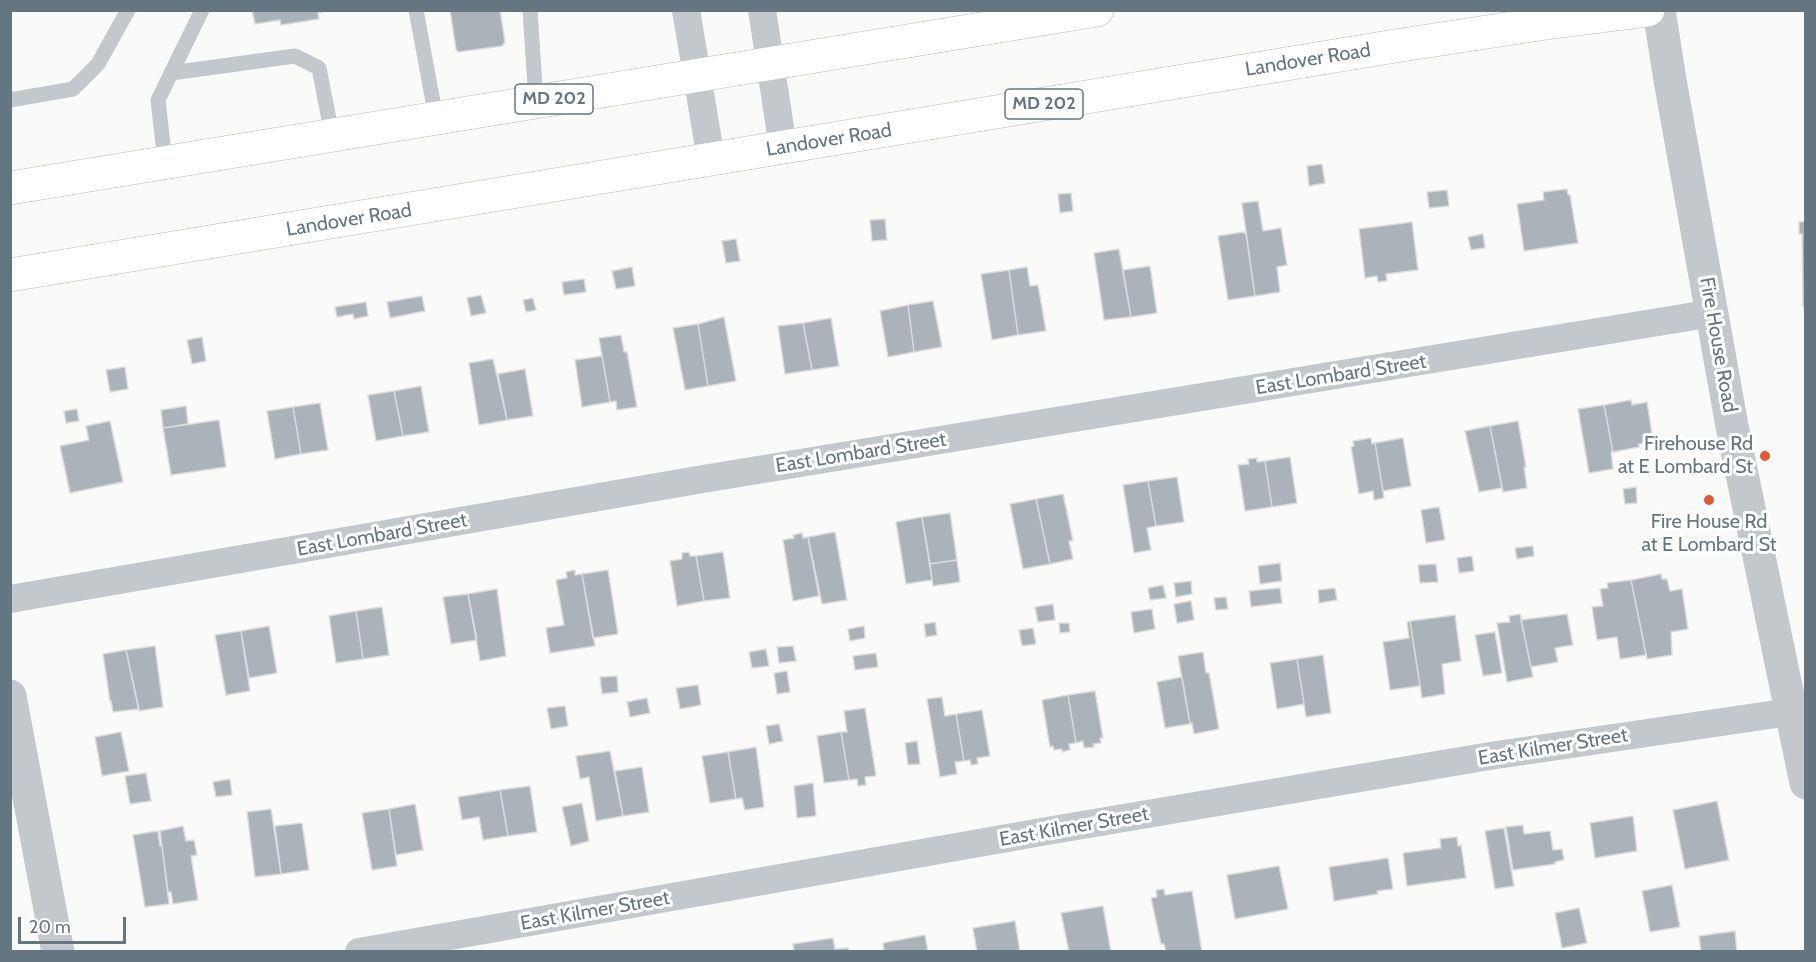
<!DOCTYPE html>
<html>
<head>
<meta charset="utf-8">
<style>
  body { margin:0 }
  #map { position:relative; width:1816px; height:962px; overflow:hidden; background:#fafaf8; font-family:Cabin,sans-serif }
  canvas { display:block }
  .frame { position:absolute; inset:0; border:12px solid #657683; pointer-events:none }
  .scale { position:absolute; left:18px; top:917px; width:108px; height:27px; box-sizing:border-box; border:3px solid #657683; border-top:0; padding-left:8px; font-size:18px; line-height:21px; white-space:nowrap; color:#657683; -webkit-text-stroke:4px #fff; paint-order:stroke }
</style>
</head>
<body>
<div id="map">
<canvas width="1816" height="962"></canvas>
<div class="frame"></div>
<div class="scale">20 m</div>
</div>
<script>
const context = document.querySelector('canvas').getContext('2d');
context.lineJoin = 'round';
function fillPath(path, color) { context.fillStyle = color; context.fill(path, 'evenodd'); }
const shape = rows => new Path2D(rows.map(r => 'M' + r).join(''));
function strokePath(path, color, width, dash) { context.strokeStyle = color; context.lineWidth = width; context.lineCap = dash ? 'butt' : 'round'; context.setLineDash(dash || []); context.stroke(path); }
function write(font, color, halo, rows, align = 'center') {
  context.font = font + ' Cabin,sans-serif'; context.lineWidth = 6; context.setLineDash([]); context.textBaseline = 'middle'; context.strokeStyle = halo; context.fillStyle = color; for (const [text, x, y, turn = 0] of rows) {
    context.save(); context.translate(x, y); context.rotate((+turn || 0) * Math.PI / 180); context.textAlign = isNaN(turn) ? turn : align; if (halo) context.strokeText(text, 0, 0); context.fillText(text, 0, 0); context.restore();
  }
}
const building = shape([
  [252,10,330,10,318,13,319,19,281,25,280,20,255,24,252,10],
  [450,10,500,10,505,42,502,46,458,52,456,49,450,10],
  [1322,164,1325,183,1309,186,1307,166,1322,164],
  [1567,189,1568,195,1570,195,1578,243,1524,251,1517,204,1544,200,1543,192,1567,189],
  [1447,190,1449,206,1429,208,1427,192,1447,190],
  [1071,193,1073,211,1060,213,1058,194,1071,193],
  [1258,201,1263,231,1281,228,1287,265,1277,267,1280,292,1255,296,1242,203,1258,201],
  [885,219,887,240,872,241,870,220,885,219],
  [1806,221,1806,307,1803,307,1802,234,1799,234,1799,222,1806,221],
  [1412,222,1418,270,1386,274,1387,281,1378,282,1377,276,1365,278,1359,229,1412,222],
  [1243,232,1246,234,1255,296,1228,300,1218,236,1243,232],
  [1483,234,1485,248,1471,250,1468,237,1483,234],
  [736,239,740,261,726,263,722,241,736,239],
  [1119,249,1131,317,1104,320,1094,253,1119,249],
  [1150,266,1157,313,1131,317,1123,270,1150,266],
  [632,267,635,286,616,289,612,271,632,267],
  [1027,267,1030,286,1038,285,1046,331,1018,335,1009,270,1027,267],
  [1009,270,1018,335,992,340,981,274,1009,270],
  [584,279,586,292,564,295,562,282,584,279],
  [481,295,486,313,471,316,467,298,481,295],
  [422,296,425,311,390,318,387,302,422,296],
  [533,298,536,310,526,312,523,300,533,298],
  [933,301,942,347,914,352,908,305,933,301],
  [366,302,368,316,354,319,353,314,337,317,335,307,366,302],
  [908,305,914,352,888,357,880,311,908,305],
  [724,317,736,381,708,386,698,324,724,317],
  [831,318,839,366,812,370,803,323,831,318],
  [803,323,812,370,785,374,778,326,803,323],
  [698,324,708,386,685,390,673,328,698,324],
  [621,335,624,352,627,352,637,407,617,410,616,401,610,402,599,338,621,335],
  [202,337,206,361,192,364,187,340,202,337],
  [602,356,610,402,582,407,575,360,602,356],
  [493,359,507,420,479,425,469,363,493,359],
  [125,367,128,389,110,392,106,370,125,367],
  [525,369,533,416,507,420,498,374,525,369],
  [421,386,429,432,403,436,394,391,421,386],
  [394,391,403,436,376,441,368,395,394,391],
  [1631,400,1632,405,1647,402,1653,441,1639,444,1639,447,1613,452,1604,405,1631,400],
  [320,403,328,450,301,454,293,407,320,403],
  [1604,405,1613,452,1611,452,1613,469,1589,473,1578,409,1604,405],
  [186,406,188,424,163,428,161,410,186,406],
  [293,407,301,454,275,459,267,411,293,407],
  [77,409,79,421,66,423,64,411,77,409],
  [219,420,226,467,171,475,163,428,219,420],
  [110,421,123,482,70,493,60,446,89,440,86,426,110,421],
  [1518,421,1526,467,1524,467,1527,488,1503,492,1490,426,1518,421],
  [1490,426,1502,488,1479,492,1465,431,1490,426],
  [1371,438,1372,444,1375,443,1384,498,1374,500,1373,491,1359,494,1351,447,1354,446,1353,441,1371,438],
  [1403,438,1411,486,1383,491,1375,443,1403,438],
  [1290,457,1297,503,1272,507,1265,461,1290,457],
  [1257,458,1257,462,1265,461,1272,507,1245,511,1238,465,1249,464,1248,459,1257,458],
  [1177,477,1184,522,1156,526,1148,481,1177,477],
  [1148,481,1156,526,1147,528,1151,550,1134,553,1123,485,1148,481],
  [1636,487,1637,503,1625,504,1623,489,1636,487],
  [1063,494,1073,541,1069,541,1073,559,1050,564,1036,499,1063,494],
  [1036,499,1050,564,1023,569,1010,504,1036,499],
  [1439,507,1445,540,1426,543,1421,510,1439,507],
  [950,513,957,560,930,564,922,517,950,513],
  [922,517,932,580,906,584,896,522,922,517],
  [835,532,847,600,822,604,808,537,835,532],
  [802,533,803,538,808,537,819,596,793,601,783,540,794,538,793,535,802,533],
  [1533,546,1534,556,1517,559,1515,548,1533,546],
  [689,552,690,556,696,556,704,601,677,606,670,561,682,559,682,553,689,552],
  [723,552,730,598,704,601,696,556,723,552],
  [1472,556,1474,571,1459,573,1457,558,1472,556],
  [957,560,960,582,933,586,930,564,957,560],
  [1280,563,1282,581,1260,584,1258,566,1280,563],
  [1436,564,1438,582,1420,583,1418,565,1436,564],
  [575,570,575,575,582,574,595,646,550,653,546,628,564,625,556,580,567,578,566,572,575,570],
  [608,570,618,634,593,638,582,574,608,570],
  [1661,574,1662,579,1667,579,1670,591,1682,589,1688,629,1671,632,1672,655,1647,659,1631,580,1661,574],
  [1631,580,1646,655,1620,659,1617,637,1597,640,1592,607,1603,606,1600,589,1608,588,1607,583,1631,580],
  [1191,581,1192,594,1176,597,1174,583,1191,581],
  [1163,585,1166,598,1150,600,1148,588,1163,585],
  [1280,588,1282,603,1251,607,1249,591,1280,588],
  [1335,588,1337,600,1319,603,1318,590,1335,588],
  [497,589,506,656,480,661,468,594,497,589],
  [468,594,477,640,451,644,443,597,468,594],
  [1226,597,1228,609,1216,610,1214,598,1226,597],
  [1191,601,1194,620,1177,623,1174,604,1191,601],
  [1053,604,1055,620,1038,622,1035,607,1053,604],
  [382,607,389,655,363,659,356,611,382,607],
  [1152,609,1155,629,1134,633,1131,612,1152,609],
  [356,611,363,659,336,663,329,616,356,611],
  [1520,614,1533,677,1507,682,1497,623,1510,622,1509,616,1520,614],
  [1567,614,1573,645,1555,648,1558,662,1531,667,1521,620,1567,614],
  [1455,615,1461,661,1442,664,1445,694,1422,698,1410,621,1455,615],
  [1410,621,1420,686,1390,690,1383,642,1409,638,1407,622,1410,621],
  [935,622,937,635,926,637,924,624,935,622],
  [1059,623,1069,623,1070,632,1060,633,1059,623],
  [269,626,277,673,249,678,241,631,269,626],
  [864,626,865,638,850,641,848,629,864,626],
  [1033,628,1036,644,1022,646,1019,630,1033,628],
  [241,631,250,691,226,695,215,635,241,631],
  [1495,632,1502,673,1483,676,1475,635,1495,632],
  [155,646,163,707,139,711,126,650,155,646],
  [793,646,796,661,779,663,777,647,793,646],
  [766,649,769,666,752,668,749,652,766,649],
  [126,650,139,709,113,712,111,701,110,701,103,654,126,650],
  [1203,652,1206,673,1209,673,1219,729,1194,734,1192,723,1190,724,1178,656,1203,652],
  [876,653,878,667,855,670,853,656,876,653],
  [1323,655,1331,713,1306,717,1297,659,1323,655],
  [1297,659,1304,704,1277,709,1270,663,1297,659],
  [787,671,790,692,777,694,774,673,787,671],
  [617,676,618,692,602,694,600,677,617,676],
  [1182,677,1190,724,1165,728,1157,682,1182,677],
  [698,685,701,705,680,709,676,688,698,685],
  [1095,691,1103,738,1100,738,1101,743,1093,744,1094,747,1084,748,1083,741,1076,743,1068,695,1095,691],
  [1068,695,1076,743,1069,744,1070,750,1062,752,1062,749,1054,750,1053,746,1050,747,1042,700,1068,695],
  [942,697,945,716,956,714,964,761,955,762,957,774,940,777,927,699,942,697],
  [647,698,650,713,630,717,627,702,647,698],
  [565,706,568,726,551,729,547,708,565,706],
  [865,708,876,776,865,777,866,785,858,786,857,779,849,780,841,732,847,732,844,711,865,708],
  [982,710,990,756,977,758,978,764,971,765,970,760,964,761,956,714,982,710],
  [779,724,783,741,769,744,766,726,779,724],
  [121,732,129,771,102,776,95,737,121,732],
  [841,732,849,780,824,783,817,736,841,732],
  [917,741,920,764,908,765,905,743,917,741],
  [756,747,764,807,745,810,742,798,736,799,728,752,756,747],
  [610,751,623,816,596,821,589,777,580,779,576,756,610,751],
  [728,752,736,799,710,803,702,756,728,752],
  [642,767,649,812,623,816,615,771,642,767],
  [146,773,151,801,130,804,125,776,146,773],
  [230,779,232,795,216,797,213,782,230,779],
  [813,783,816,816,797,818,794,786,813,783],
  [530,786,537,832,508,836,500,790,530,786],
  [500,790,508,836,483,840,479,817,462,820,458,797,500,790],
  [1717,801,1729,860,1685,869,1673,810,1717,801],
  [582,803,589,841,571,846,562,807,582,803],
  [415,804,423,850,396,855,389,809,415,804],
  [271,809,281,874,255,877,247,812,271,809],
  [389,809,397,866,372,870,362,813,389,809],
  [1633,816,1637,851,1595,858,1590,823,1633,816],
  [302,823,309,870,281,874,275,826,302,823],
  [1523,825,1524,834,1550,831,1553,850,1562,849,1564,860,1555,862,1555,864,1513,870,1506,827,1523,825],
  [183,826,186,841,194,840,197,855,191,856,198,900,173,904,171,892,168,892,160,831,183,826],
  [1504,828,1514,886,1495,889,1485,831,1504,828],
  [158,831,160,846,162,846,169,904,145,907,133,835,158,831],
  [1457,837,1458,846,1461,845,1466,878,1407,886,1403,853,1441,848,1440,839,1457,837],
  [1388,858,1393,889,1377,891,1378,894,1334,901,1329,867,1388,858],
  [1279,866,1288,909,1235,919,1227,875,1279,866],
  [1672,885,1680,927,1650,932,1642,891,1672,885],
  [1164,889,1165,895,1192,891,1202,952,1166,952,1164,944,1161,944,1151,898,1157,897,1156,890,1164,889],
  [1103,906,1111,952,1069,952,1061,913,1103,906],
  [1579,908,1587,943,1562,948,1555,913,1579,908],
  [1015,921,1020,952,977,952,973,928,1015,921],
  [1735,931,1737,952,1701,952,1699,936,1735,931],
  [925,935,928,952,884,952,883,943,925,935],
  [833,938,835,949,848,948,849,952,794,952,793,944,833,938]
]);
fillPath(building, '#aab3b9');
strokePath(building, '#dcdcda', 1.5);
const primary = shape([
  [10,188,1097,10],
  [10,275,1395,46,1539,24,1648,10]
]);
strokePath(primary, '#b5babe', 34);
strokePath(shape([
  [416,10,436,118],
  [530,10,536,102],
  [171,73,295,56,319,68,332,135],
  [10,100,73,89,98,64,128,10],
  [165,162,158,100,202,10]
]), '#c3c8cc', 15);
strokePath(shape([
  [686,10,711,159],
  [762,10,783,147],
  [10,599,703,479,1713,313],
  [359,952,1053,830,1490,756,1790,712]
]), '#c3c8cc', 28);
strokePath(shape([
  [1659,10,1670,80,1732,426,1806,783],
  [10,696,58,952]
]), '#c3c8cc', 33);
strokePath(primary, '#fff', 33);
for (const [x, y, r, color] of [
  [1765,456,6,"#e4572e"],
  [1709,500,6,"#e4572e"]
]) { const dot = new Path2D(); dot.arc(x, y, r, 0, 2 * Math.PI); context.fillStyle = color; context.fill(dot); strokePath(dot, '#fff', 2); }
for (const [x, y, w] of [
  [554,99,78],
  [1044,104,78]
]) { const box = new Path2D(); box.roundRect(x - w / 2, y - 15, w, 30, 4.5); context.fillStyle = '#fff'; context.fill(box); strokePath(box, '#657683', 1.5); }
write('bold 18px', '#657683', null, [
  ["MD 202",554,99],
  ["MD 202",1044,104]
]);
write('20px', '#657683', '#fff', [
  ["Landover Road",1308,60,-9],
  ["Landover Road",829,140,-9],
  ["Landover Road",349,220,-9],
  ["Fire House Road",1718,345,80],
  ["East Lombard Street",1341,375,-9],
  ["East Lombard Street",861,453,-9],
  ["East Lombard Street",382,535,-10],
  ["East Kilmer Street",1553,747,-9],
  ["East Kilmer Street",1074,827,-10],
  ["East Kilmer Street",595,911,-10]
]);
write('20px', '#657683', '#fff', [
  ["Firehouse Rd",1753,444],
  ["at E Lombard St",1753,467],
  ["Fire House Rd",1709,522,"center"],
  ["at E Lombard St",1709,545,"center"]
], 'right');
</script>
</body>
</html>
